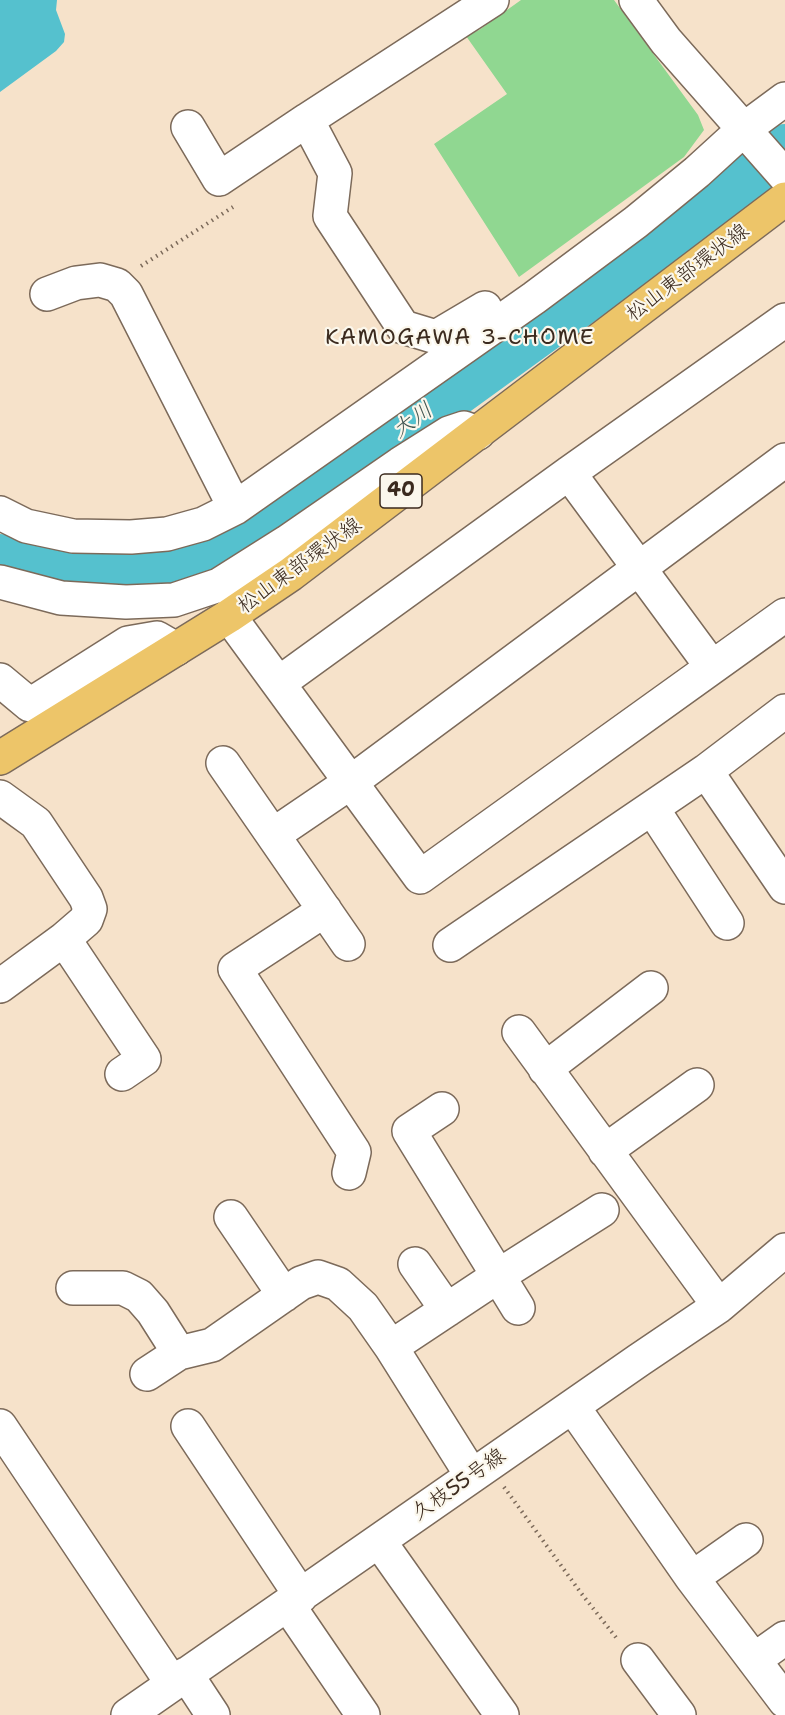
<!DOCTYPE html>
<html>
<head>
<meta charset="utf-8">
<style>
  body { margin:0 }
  canvas { display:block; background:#f6e2ca }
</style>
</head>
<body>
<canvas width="785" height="1715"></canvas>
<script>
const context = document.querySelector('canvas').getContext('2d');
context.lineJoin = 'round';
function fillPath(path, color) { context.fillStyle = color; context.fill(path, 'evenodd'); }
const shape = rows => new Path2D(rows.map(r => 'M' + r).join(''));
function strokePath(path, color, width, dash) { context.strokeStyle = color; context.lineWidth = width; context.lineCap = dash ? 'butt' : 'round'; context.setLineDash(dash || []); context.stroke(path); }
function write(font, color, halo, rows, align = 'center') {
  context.font = font + ' "Shantell Sans","Klee One",sans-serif'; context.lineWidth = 4.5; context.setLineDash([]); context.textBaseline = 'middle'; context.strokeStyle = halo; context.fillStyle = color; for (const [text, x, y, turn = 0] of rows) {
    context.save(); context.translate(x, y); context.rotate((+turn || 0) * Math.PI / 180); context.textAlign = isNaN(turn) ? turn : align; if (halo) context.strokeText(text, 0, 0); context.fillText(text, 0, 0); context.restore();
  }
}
fillPath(shape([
  [521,0,614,0,698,115,704,130,684,157,519,277,434,144,507,94,466,36,479,30]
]), '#90d791');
fillPath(shape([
  [0,0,57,0,56,10,65,34,64,42,56,51,0,92]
]), '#55c1ce');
strokePath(shape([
  [0,559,65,572,110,577,177,571,246,543,718,201,785,149]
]), '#55c1ce', 50);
const minor = shape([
  [636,0,666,41,785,176],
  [188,127,219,179,307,120],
  [47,294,76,283,100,280,117,285,126,294,235,508],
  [485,308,436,337,403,327,330,216,335,173,307,120,492,0],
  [569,473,712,667],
  [0,513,26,526,73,536,131,537,167,534,203,524,235,508,534,298,636,222,697,172,743,130,785,99],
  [0,582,61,598,126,602,174,600,219,585,287,542,400,464,449,433,464,428,478,433],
  [229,616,420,877,785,615],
  [0,680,30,705,128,643,157,638,176,649],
  [279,683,569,473,785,320],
  [223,763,348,944],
  [706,771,785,887],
  [0,797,36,823,86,898,90,909,86,920,64,939,0,986],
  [652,808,727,923],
  [273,835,351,782,785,460],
  [325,910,235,969,354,1152,349,1173],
  [64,939,144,1059,122,1074],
  [450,945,706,771,785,711],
  [519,1032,719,1306],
  [545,1069,651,988],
  [442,1109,409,1131,518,1308],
  [605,1151,697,1085],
  [231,1217,284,1295],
  [415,1264,447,1310],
  [73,1288,123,1288,139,1296,153,1312,179,1353],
  [391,1347,498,1276,602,1210],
  [147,1374,179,1353,212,1345,301,1283,318,1277,338,1284,363,1307,391,1347,472,1476],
  [573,1407,692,1578,785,1701],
  [0,1426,172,1683],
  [188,1426,301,1596],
  [379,1541,502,1715],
  [692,1578,746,1540],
  [288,1605,363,1715],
  [638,1660,679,1715],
  [754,1660,785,1638],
  [186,1674,213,1715],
  [128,1715,639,1360,719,1306,785,1250]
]);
const major = shape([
  [0,758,229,616,291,574,785,199]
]);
strokePath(minor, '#7c6a5a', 36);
strokePath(major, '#7c6a5a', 36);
strokePath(shape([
  [141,266,233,207],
  [504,1487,581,1593,618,1640]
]), '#7c6a5a', 4, [1.5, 4.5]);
strokePath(minor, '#fff', 33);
strokePath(major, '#edc569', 33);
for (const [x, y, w] of [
  [401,491,42]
]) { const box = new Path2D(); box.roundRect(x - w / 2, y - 17, w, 34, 4.5); context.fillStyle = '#fbf7ec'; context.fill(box); strokePath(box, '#3b2a1e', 1.5); }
write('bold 20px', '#3b2a1e', null, [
  ["40",401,491]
]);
write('21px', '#3b2a1e', '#fbf7ec', [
  ["松山東部環状線",688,273,-37],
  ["松山東部環状線",300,566,-36],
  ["久枝55号線",459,1485,-35]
]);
context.letterSpacing = '1.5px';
write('22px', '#3b2a1e', '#fbf7ec', [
  ["KAMOGAWA 3-CHOME",460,338]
]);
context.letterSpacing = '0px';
write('italic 22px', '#435753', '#fbf7ec', [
  ["大川",413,421,-36]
]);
</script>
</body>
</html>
